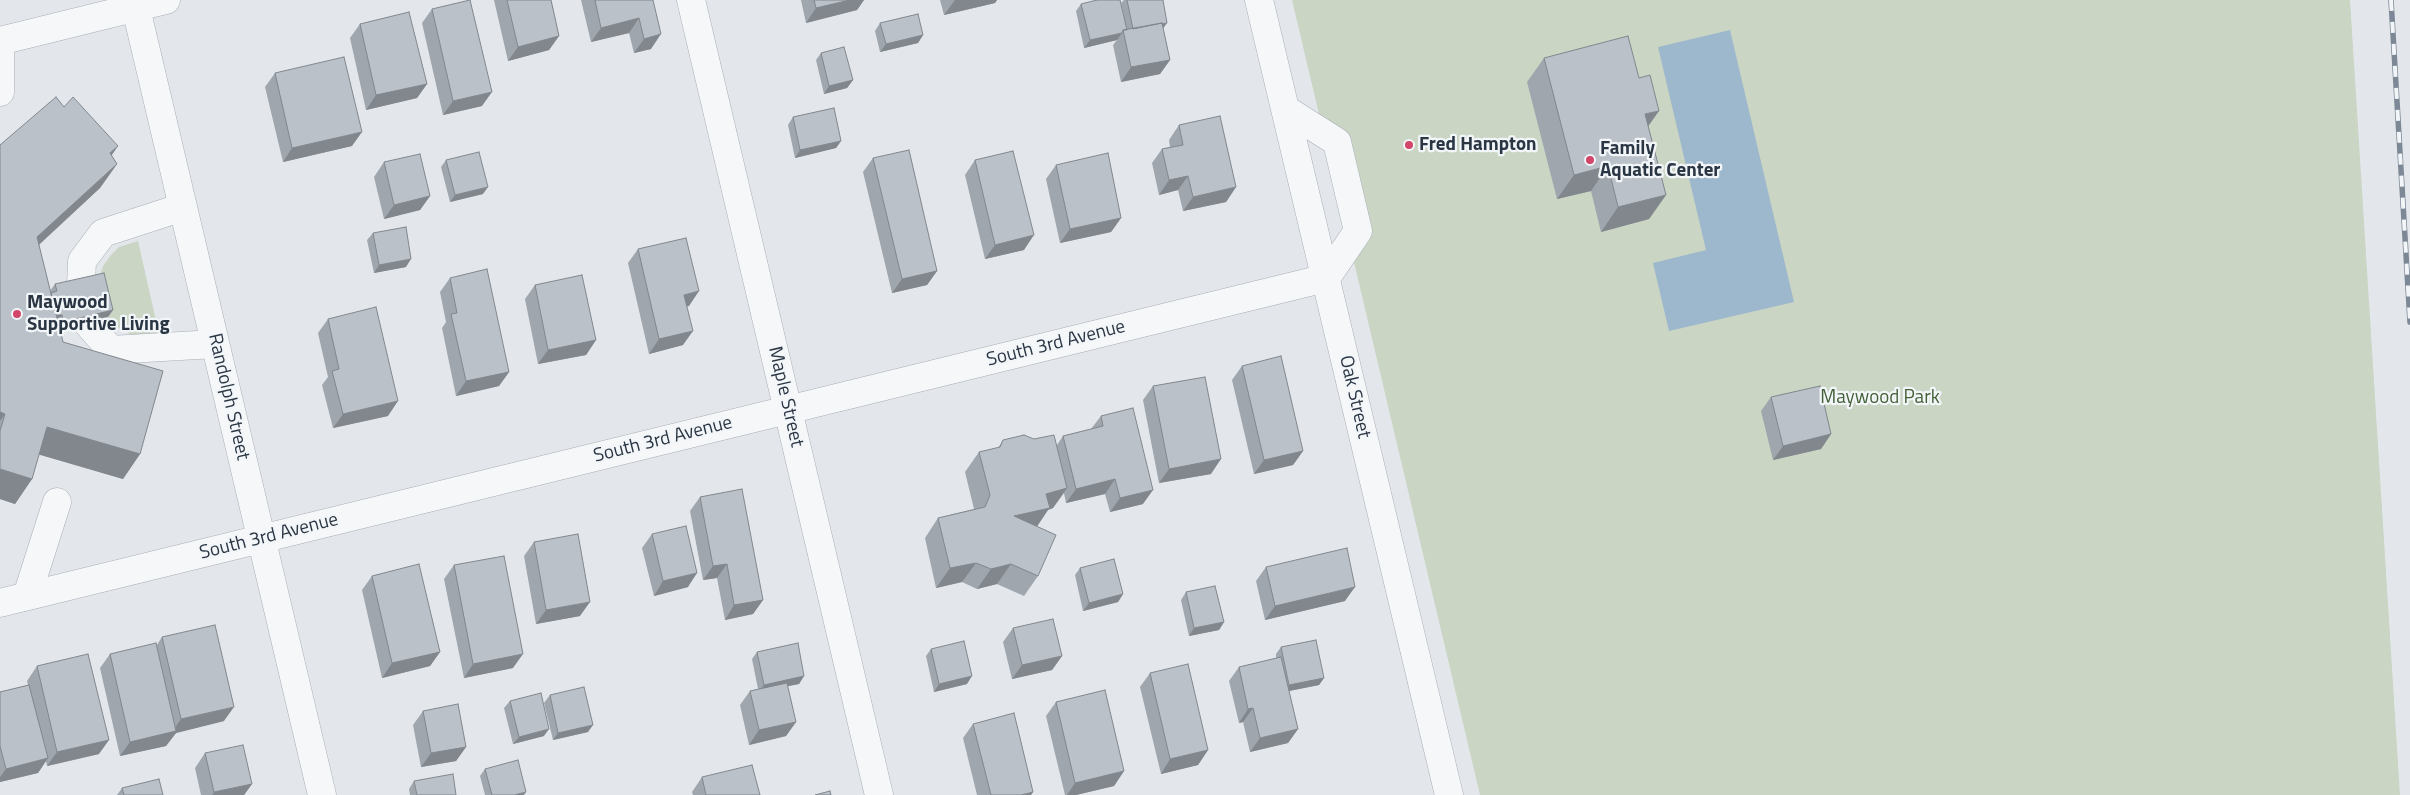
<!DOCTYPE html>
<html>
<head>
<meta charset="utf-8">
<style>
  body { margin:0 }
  canvas { display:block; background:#e3e7eb }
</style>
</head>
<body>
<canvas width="2410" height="795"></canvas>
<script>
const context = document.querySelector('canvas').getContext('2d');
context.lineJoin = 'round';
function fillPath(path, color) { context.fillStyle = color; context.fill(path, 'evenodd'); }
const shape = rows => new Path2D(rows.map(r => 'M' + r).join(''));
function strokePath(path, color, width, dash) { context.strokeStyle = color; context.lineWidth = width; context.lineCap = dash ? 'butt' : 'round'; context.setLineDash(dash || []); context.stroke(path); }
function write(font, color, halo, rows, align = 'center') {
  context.font = font + ' "Titillium Web",sans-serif'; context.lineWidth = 4.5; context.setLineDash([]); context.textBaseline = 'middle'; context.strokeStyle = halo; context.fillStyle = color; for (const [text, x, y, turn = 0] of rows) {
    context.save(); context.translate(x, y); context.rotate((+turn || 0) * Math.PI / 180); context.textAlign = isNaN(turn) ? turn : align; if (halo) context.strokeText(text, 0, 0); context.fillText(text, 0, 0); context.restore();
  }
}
fillPath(shape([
  [1292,0,2350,0,2400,795,1480,795],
  [138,241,159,334,148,336,130,334,117,327,109,318,99,277,103,266,111,255,119,247]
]), '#cad5c4');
fillPath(shape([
  [1730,30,1794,302,1669,331,1653,263,1706,250,1658,47]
]), '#9db8cc');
const minor = shape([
  [134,0,322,795],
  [691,0,879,795],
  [1259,0,1449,795],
  [0,41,166,0],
  [0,53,0,92],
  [81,285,82,261,103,233,183,207],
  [88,324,111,350,215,344],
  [27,596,57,502],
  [0,603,1326,278,1358,231,1337,142,1285,109]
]);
strokePath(minor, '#a8aeb6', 29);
strokePath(minor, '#f6f7f9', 28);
const rail = shape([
  [2391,0,2410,322]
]);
strokePath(rail, '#7c8895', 5.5);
strokePath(rail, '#f3f6f8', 4, [11]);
fillPath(shape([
  [494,0,551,0,559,36,549,50,508,61],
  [581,0,653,0,651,49,634,53,629,33,591,42],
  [801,0,864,0,857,10,806,23],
  [940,0,997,0,995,3,944,15],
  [1124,0,1163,0,1163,28,1170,60,1160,74,1121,82,1113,45,1117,40,1084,48,1076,11,1081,4,1124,16,1121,3],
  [432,9,482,106,443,115,422,23],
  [880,23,923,35,918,43,880,52,875,31],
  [360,24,427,84,417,98,366,110,350,38],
  [821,53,853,80,847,88,824,94,816,60],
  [1544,58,1648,127,1666,195,1649,219,1601,232,1591,191,1557,199,1527,82],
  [275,73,352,146,283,162,265,87],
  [64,107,118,146,111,155,117,164,100,188,39,245,50,291,55,284,113,310,108,317,60,329,63,342,140,454,123,479,39,454,32,479,15,504,0,499,0,145],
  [793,117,841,141,836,148,795,158,788,125],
  [1179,125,1236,187,1226,202,1183,211,1178,190,1159,195,1152,163,1162,149,1170,147,1169,140],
  [873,158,937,271,927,285,892,293,863,172],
  [446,160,483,194,450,202,441,167],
  [975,160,1024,250,985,259,965,175],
  [384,162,430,196,420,210,384,219,374,177],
  [1056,165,1121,218,1111,232,1060,243,1046,179],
  [373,233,406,267,374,273,367,240],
  [638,249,689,306,687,306,683,345,649,354,628,263],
  [450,278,509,372,499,386,456,396,442,328,446,322,440,292],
  [535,285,596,340,586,355,538,364,525,299],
  [328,319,388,416,333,428,322,385,328,377,318,333],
  [1242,366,1303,451,1293,465,1254,474,1232,380],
  [1153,386,1211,474,1159,483,1143,400],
  [1771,397,1831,434,1821,449,1773,460,1761,411],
  [1101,416,1143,504,1110,512,1105,494,1066,503,1064,493,1053,508,1048,510,1037,526,1038,576,1024,596,997,584,977,589,962,582,936,588,925,538,938,518,974,509,965,472,979,452,998,448,1003,440,1034,439,1057,445,1063,436,1091,429],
  [700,497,763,600,753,614,725,620,717,578,703,580,690,511],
  [652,534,688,587,654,596,642,548],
  [534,542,580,616,536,624,524,556],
  [454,565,513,668,464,678,444,579],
  [1266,567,1345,601,1265,620,1256,581],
  [1080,568,1123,594,1118,602,1083,611,1075,575],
  [372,576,440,652,430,666,382,678,362,590],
  [1186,592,1224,622,1219,630,1189,636,1181,600],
  [1013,628,1062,656,1052,670,1012,679,1003,642],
  [162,637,224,721,176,733,166,746,120,756,100,668,110,654,157,645],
  [1281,647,1324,678,1319,685,1289,691,1298,729,1288,743,1250,752,1243,722,1239,723,1229,681,1239,667,1276,658,1276,654],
  [931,649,967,684,934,692,926,656],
  [757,652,804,676,799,684,787,686,796,722,786,736,749,745,740,705,750,691,758,689,752,659],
  [37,666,99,754,47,766,46,761,38,773,0,782,0,692,28,685,27,681],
  [1150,673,1208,750,1198,765,1161,774,1140,687],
  [550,695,588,732,553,740,544,703],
  [510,701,544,736,513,744,504,708],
  [1056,702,1124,771,1114,786,1076,795,1065,795,1046,716],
  [423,711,466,747,456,761,421,767,413,725],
  [973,724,1033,792,1031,795,977,795,963,738],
  [205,753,252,784,244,795,201,795,195,768],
  [485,769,524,795,485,795,480,776],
  [702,777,760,795,693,795,692,792],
  [414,781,456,795,410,795,409,789],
  [122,788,163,795,117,795]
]), '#a0a6ad');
fillPath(shape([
  [850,0,864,0,857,10,806,23,816,8],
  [955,0,997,0,995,3,944,15],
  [639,18,629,33,591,42,601,28],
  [1167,23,1162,30,1133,29],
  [1122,33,1117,40,1084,48,1090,40],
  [661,34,651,49,634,53,644,39],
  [923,35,918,43,880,52,886,44],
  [559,36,549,50,508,61,518,47],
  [1170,60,1160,74,1121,82,1131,67],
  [853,80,847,88,824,94,829,86],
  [427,84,417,98,366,110,376,95],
  [492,92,482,106,443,115,453,101],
  [1659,111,1642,135,1645,114],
  [362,132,352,146,283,162,292,148],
  [841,141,836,148,795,158,800,150],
  [118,146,101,171,110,153],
  [117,164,100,188,20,262,37,237],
  [1608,166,1591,191,1557,199,1574,175],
  [1188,176,1178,190,1159,195,1169,180],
  [488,187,483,194,450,202,455,195],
  [1236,187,1226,202,1183,211,1193,197],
  [1666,195,1649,219,1601,232,1618,207],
  [430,196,420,210,384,219,394,205],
  [1121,218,1111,232,1060,243,1070,229],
  [1034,235,1024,250,985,259,995,245],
  [411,259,406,267,374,273,379,265],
  [937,271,927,285,892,293,902,279],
  [699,291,689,306,675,309,684,295],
  [113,310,108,317,58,329,63,322],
  [62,315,57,323,40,316],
  [693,331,683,345,649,354,659,339],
  [596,340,586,355,538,364,548,350],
  [509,372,499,386,456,396,466,381],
  [398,401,388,416,333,428,343,414],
  [0,412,5,414,0,421],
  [47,427,140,454,123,479,30,452],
  [1831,434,1821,449,1773,460,1783,446],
  [1303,451,1293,465,1254,474,1264,460],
  [1221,459,1211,474,1159,483,1169,469],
  [0,469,32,479,15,504,0,499],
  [1115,479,1105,494,1066,503,1076,489],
  [1067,488,1053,508,1048,510,1036,528,1014,516,1046,494],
  [1153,490,1143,504,1110,512,1120,498],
  [976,563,962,582,936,588,950,568],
  [727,564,717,578,703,580,713,566],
  [1011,564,997,584,977,589,991,569],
  [697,573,688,587,654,596,663,581],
  [1355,587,1345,601,1265,620,1275,606],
  [1123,594,1118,602,1083,611,1089,603],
  [763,600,753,614,725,620,734,605],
  [590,602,580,616,536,624,546,610],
  [1224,622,1219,630,1189,636,1194,628],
  [440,652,430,666,382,678,392,663],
  [523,654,513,668,464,678,473,664],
  [1062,656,1052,670,1012,679,1022,665],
  [804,676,799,684,759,692,764,685],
  [972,676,967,684,934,692,939,684],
  [1324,678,1319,685,1284,692,1289,685],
  [234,707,224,721,176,733,166,746,120,756,130,742,172,732,181,719],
  [1253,708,1243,722,1239,723,1248,709],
  [796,722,786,736,749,745,759,730],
  [593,725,588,732,553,740,558,733],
  [549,729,544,736,513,744,519,737],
  [1298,729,1288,743,1250,752,1260,738],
  [109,740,99,754,47,766,57,752],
  [466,747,456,761,421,767,431,753],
  [1208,750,1198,765,1161,774,1170,759],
  [48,758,38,773,0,782,0,777,6,769],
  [1124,771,1114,786,1076,795,1067,795,1075,783],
  [252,784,244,795,212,795,214,792],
  [526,792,524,795,514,795],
  [1033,792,1031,795,1021,795]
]), '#82878d');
const building = shape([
  [470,0,492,92,453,101,432,9,470,0],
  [507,0,551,0,559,36,518,47,507,0],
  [595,0,653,0,661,34,644,39,639,18,601,28,595,0],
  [814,0,850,0,816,8,814,0],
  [1097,0,1120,0,1127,30,1123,30,1122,33,1090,40,1081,4,1097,0],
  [1127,0,1163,0,1167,23,1162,24,1162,23,1133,29,1127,0],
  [409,12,427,84,376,95,360,24,409,12],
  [918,14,923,35,886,44,880,23,918,14],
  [1162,23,1170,60,1131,67,1123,30,1162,23],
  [1628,36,1639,78,1650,75,1659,111,1645,114,1666,195,1618,207,1608,166,1574,175,1544,58,1628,36],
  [844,47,853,80,829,86,821,53,844,47],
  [344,57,362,132,292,148,275,73,344,57],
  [56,97,64,107,73,97,118,146,110,153,117,164,37,237,63,342,163,371,140,454,47,427,32,479,0,469,0,431,5,414,0,412,0,145,56,97],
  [834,108,841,141,800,150,793,117,834,108],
  [1220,116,1236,187,1193,197,1188,176,1169,180,1162,149,1183,145,1179,125,1220,116],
  [909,150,937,271,902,279,873,158,909,150],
  [1013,151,1034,235,995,245,975,160,1013,151],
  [479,152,488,187,455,195,446,160,479,152],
  [1108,153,1121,218,1070,229,1056,165,1108,153],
  [420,154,430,196,394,205,384,162,420,154],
  [406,227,411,259,379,265,373,233,406,227],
  [686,238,699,291,684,295,693,331,659,339,638,249,686,238],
  [487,269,509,372,466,381,451,314,457,313,450,278,487,269],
  [104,273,113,310,63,322,62,315,56,315,51,293,57,291,55,284,104,273],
  [582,275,596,340,548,350,535,285,582,275],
  [376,307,398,401,343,414,332,371,339,369,328,319,376,307],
  [1281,356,1303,451,1264,460,1242,366,1281,356],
  [1205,377,1221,459,1169,469,1153,386,1205,377],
  [1820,386,1831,434,1783,446,1771,397,1820,386],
  [1133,408,1153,490,1120,498,1115,479,1076,489,1063,436,1103,426,1101,416,1133,408],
  [1024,435,1034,439,1054,435,1067,488,1046,494,1050,508,1014,516,1056,535,1038,576,1011,564,991,569,976,563,950,568,938,518,985,507,990,495,979,452,1000,447,1003,440,1024,435],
  [742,489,763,600,734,605,727,564,713,566,700,497,742,489],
  [686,526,697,573,663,581,652,534,686,526],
  [578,534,590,602,546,610,534,542,578,534],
  [1347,548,1355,587,1275,606,1266,567,1347,548],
  [504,556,523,654,473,664,454,565,504,556],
  [1114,559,1123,594,1089,603,1080,568,1114,559],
  [419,564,440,652,392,663,372,576,419,564],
  [1215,586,1224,622,1194,628,1186,592,1215,586],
  [1053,619,1062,656,1022,665,1013,628,1053,619],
  [215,625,234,707,181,719,162,637,215,625],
  [1316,640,1324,678,1289,685,1281,647,1316,640],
  [964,641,972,676,939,684,931,649,964,641],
  [156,643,176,731,130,742,110,654,156,643],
  [798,643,804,676,764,685,757,652,798,643],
  [88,654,109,740,57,752,37,666,88,654],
  [1281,657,1298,729,1260,738,1253,708,1248,709,1239,667,1281,657],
  [1188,664,1208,750,1170,759,1150,673,1188,664],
  [787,683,796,722,759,730,750,691,787,683],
  [29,685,48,758,6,769,0,746,0,692,29,685],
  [584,687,593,725,558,733,550,695,584,687],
  [1105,690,1124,771,1075,783,1056,702,1105,690],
  [541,693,549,729,519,737,510,701,541,693],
  [458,704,466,747,431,753,423,711,458,704],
  [1014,713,1033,792,1021,795,991,795,973,724,1014,713],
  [243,745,252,784,214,792,205,753,243,745],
  [518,760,526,792,514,795,492,795,485,769,518,760],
  [752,765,760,795,706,795,702,777,752,765],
  [453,774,456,795,417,795,414,781,453,774],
  [159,779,163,795,124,795,122,788,159,779],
  [830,791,831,795,815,795,830,791]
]);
fillPath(building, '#bac1c9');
strokePath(building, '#82878d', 1);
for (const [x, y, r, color] of [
  [1409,145,5,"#d24669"],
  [1590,160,5,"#d24669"],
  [17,314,5,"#d24669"]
]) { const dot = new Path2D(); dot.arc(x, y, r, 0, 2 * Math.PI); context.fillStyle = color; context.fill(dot); strokePath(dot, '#f3f6f8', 2); }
write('bold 19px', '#2a3644', '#f3f6f8', [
  ["Fred Hampton",1419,145],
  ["Family",1600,149],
  ["Aquatic Center",1600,171],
  ["Maywood",27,303],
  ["Supportive Living",27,325]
], 'left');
write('19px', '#2a3644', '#f3f6f8', [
  ["South 3rd Avenue",1056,344,-14],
  ["Randolph Street",228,397,77],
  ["Maple Street",785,397,77],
  ["Oak Street",1354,397,77],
  ["South 3rd Avenue",663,440,-14],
  ["South 3rd Avenue",269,537,-14]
]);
write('19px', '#436037', '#f3f6f8', [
  ["Maywood Park",1880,398]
]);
</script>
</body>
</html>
